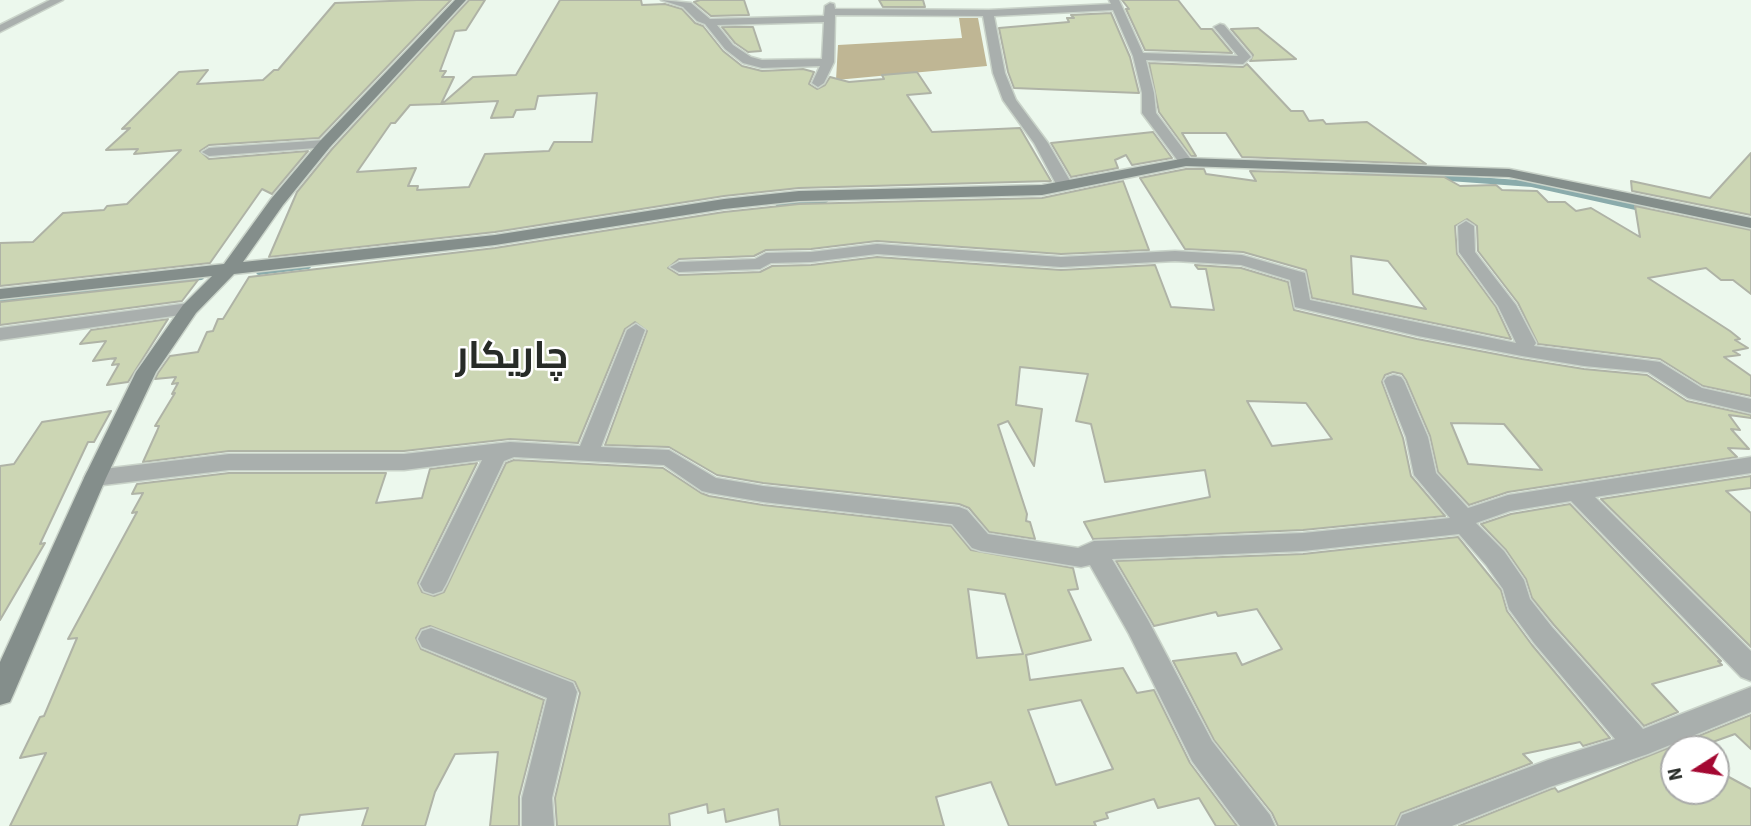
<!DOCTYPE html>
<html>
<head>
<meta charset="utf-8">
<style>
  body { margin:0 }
  #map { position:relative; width:1751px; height:826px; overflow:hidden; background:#ecf8ed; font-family:"Source Sans 3",sans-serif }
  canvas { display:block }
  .north { position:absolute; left:1660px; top:735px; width:70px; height:70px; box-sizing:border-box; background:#fff; border:2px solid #a9aaa9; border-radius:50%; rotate:258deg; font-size:19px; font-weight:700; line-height:28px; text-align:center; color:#272b27 }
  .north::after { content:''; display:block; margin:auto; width:24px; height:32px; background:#a40832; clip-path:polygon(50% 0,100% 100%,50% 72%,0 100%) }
</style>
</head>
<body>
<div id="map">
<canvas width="1751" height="826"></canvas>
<div class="north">N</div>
</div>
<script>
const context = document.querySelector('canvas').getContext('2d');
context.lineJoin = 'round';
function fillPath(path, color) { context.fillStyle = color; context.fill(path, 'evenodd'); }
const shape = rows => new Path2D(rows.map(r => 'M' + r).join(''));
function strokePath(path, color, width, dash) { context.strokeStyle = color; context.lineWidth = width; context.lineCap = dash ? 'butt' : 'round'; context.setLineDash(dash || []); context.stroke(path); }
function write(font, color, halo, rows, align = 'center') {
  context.font = font + ' "Source Sans 3",Cairo,sans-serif'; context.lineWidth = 5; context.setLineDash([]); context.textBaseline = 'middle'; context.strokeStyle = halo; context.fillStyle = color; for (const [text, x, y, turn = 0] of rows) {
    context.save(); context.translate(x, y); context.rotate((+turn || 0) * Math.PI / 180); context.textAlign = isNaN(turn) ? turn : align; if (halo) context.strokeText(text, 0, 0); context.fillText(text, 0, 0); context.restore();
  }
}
fillPath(shape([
  [959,18,978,18,987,66,836,80,838,45,962,38]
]), '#bfb694');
strokePath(shape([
  [1353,171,1532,184,1645,209],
  [778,203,825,200],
  [1712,222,1751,229],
  [259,272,308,266],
  [0,301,201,277]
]), '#8aabab', 6);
const building = shape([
  [417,0,451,0,319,138,209,145,200,151,209,159,308,151,272,194,262,189,210,263,0,286,0,243,33,242,63,213,104,210,107,206,127,204,181,150,134,154,138,149,106,150,130,128,122,129,179,72,208,70,197,84,263,80,274,70,278,70,335,3,417,0],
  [469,0,485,0,466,30,455,31,440,71,446,71,442,77,454,77,441,104,410,105,395,123,391,123,357,172,416,168,408,186,418,186,417,190,469,187,485,154,549,151,554,142,592,142,597,93,538,96,535,109,516,110,513,117,491,118,498,101,442,104,473,77,516,75,560,0,641,0,642,5,665,4,682,9,695,23,703,26,723,51,742,66,762,71,803,69,814,72,809,84,817,89,825,85,830,77,849,82,884,79,882,75,917,72,931,93,907,95,932,132,1020,128,1051,181,799,188,724,196,495,232,269,257,297,192,332,149,469,0],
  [700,0,744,0,749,15,711,16,694,2,700,0],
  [879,0,923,0,925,7,883,7,879,0],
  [1122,0,1178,0,1201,29,1212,29,1232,53,1145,50,1126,9,1129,9,1122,0],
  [1111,13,1130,57,1139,93,1014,88,1008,72,999,28,1069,22,1067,18,1074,18,1071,15,1111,13],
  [722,27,753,27,761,51,748,52,735,43,722,27],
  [1258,28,1296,59,1250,61,1253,55,1231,29,1258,28],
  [1149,63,1243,67,1247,64,1291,111,1303,111,1309,121,1323,120,1326,124,1367,122,1426,164,1242,157,1226,133,1182,133,1196,156,1191,156,1159,112,1149,63],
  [1153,132,1172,158,1132,165,1126,155,1115,160,1118,168,1071,177,1051,143,1153,132],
  [1751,153,1751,215,1632,191,1631,181,1710,198,1751,153],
  [1186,169,1204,169,1206,174,1256,181,1250,171,1444,177,1460,186,1496,185,1502,190,1537,191,1548,202,1565,202,1576,211,1591,208,1640,237,1635,206,1751,230,1751,294,1733,280,1721,280,1706,268,1648,278,1730,331,1740,339,1735,340,1748,348,1733,351,1740,355,1724,357,1751,376,1751,396,1703,386,1660,359,1538,344,1518,303,1478,251,1477,226,1467,219,1455,226,1457,254,1496,307,1511,339,1312,298,1306,270,1243,252,1185,249,1140,178,1186,169],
  [1351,256,1388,261,1426,309,1353,294,1351,256],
  [1123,181,1149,250,1061,254,877,241,811,249,766,250,754,256,679,259,668,268,679,275,760,272,772,266,811,265,877,257,1061,270,1155,265,1171,307,1214,310,1206,269,1198,269,1195,265,1241,268,1288,282,1294,310,1417,339,1522,359,1584,369,1647,375,1687,401,1751,415,1751,418,1729,415,1740,430,1731,429,1749,449,1728,448,1737,457,1508,492,1469,505,1438,472,1430,436,1406,380,1402,374,1393,372,1385,375,1382,382,1403,438,1411,476,1445,516,1303,530,1093,539,1084,522,1210,497,1205,470,1105,482,1091,424,1076,421,1088,374,1020,367,1016,405,1042,409,1034,466,1008,421,998,425,1027,514,1026,521,1030,522,1035,539,989,532,969,508,959,504,763,483,717,475,669,447,605,445,647,331,635,322,625,329,578,443,510,439,404,451,229,451,143,462,157,431,159,426,155,426,175,393,172,394,178,383,172,384,176,377,155,379,158,373,170,356,198,352,207,332,213,331,218,319,223,319,249,277,495,248,724,212,799,204,1042,198,1123,181],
  [1247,401,1306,403,1332,439,1272,446,1247,401],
  [1451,423,1504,424,1542,470,1468,464,1451,423],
  [198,280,182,301,0,325,0,302,198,280],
  [168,319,128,382,107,385,119,364,112,365,116,358,93,361,106,341,80,344,91,330,168,319],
  [111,411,94,442,88,442,40,544,45,543,0,620,0,466,14,464,42,422,111,411],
  [514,460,663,468,701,493,709,496,763,505,951,526,971,550,1073,568,1078,589,1068,590,1091,640,1026,655,1030,680,1123,668,1137,693,1154,690,1190,763,1237,826,1216,826,1199,798,1158,808,1154,799,1106,813,1108,818,1094,822,1096,826,1009,826,991,782,936,797,944,826,780,826,778,809,726,822,724,809,708,813,707,804,669,814,670,826,557,826,555,798,580,693,575,682,430,626,421,629,416,638,421,649,544,700,519,797,519,826,490,826,498,752,455,754,435,792,425,826,362,826,368,808,300,815,297,826,10,826,46,753,20,758,40,717,44,716,77,638,68,639,137,512,132,513,143,493,132,494,137,484,229,473,386,473,376,503,422,498,430,469,477,463,418,583,422,592,434,596,444,592,506,463,514,460],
  [968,589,1005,594,1023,654,977,658,968,589],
  [1081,700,1113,769,1056,785,1028,710,1081,700],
  [1751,476,1751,488,1726,491,1751,513,1751,647,1601,499,1751,476],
  [1570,504,1721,661,1718,661,1722,665,1652,684,1678,712,1644,726,1554,625,1532,598,1526,579,1506,550,1481,524,1511,514,1570,504],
  [1458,537,1501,590,1507,611,1532,645,1610,738,1583,746,1580,742,1523,754,1532,763,1401,813,1395,826,1278,826,1272,813,1214,740,1173,661,1236,653,1242,665,1282,649,1257,609,1218,616,1216,612,1154,626,1116,561,1303,554,1458,537],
  [1751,715,1751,749,1735,734,1693,749,1674,749,1674,791,1716,791,1716,770,1751,789,1751,826,1459,826,1551,789,1555,788,1558,792,1751,715]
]);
fillPath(building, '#ccd6b4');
strokePath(building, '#afb3a6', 2);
const street = shape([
  [50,0,63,0,0,32,0,25,50,0],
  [661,0,691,3,710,19,824,16,825,6,830,3,834,4,835,9,989,10,1111,4,1109,0,1119,0,1143,53,1238,56,1214,27,1220,24,1224,25,1251,57,1243,64,1146,60,1154,93,1156,113,1193,162,1186,166,1181,165,1142,113,1142,93,1133,56,1113,10,994,16,1005,73,1016,100,1048,143,1072,184,1064,189,1056,184,1034,143,1003,100,993,73,983,16,835,15,834,62,824,83,818,87,812,83,820,66,762,68,743,63,725,49,705,24,697,21,683,7,661,0],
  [824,22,822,59,762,60,751,57,733,45,717,25,824,22],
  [325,140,332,144,330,147,209,156,202,152,209,148,325,140],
  [1466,221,1474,226,1475,252,1516,305,1536,343,1534,346,1660,362,1702,388,1751,399,1751,413,1688,398,1648,372,1584,366,1522,356,1418,336,1295,307,1290,280,1241,265,1175,261,1061,267,877,254,811,262,771,263,760,269,679,272,670,267,679,262,755,259,766,253,811,252,877,244,1061,257,1175,251,1242,255,1305,273,1310,300,1516,343,1498,306,1459,252,1458,226,1466,221],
  [189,303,195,305,198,309,195,313,0,340,0,328,189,303],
  [636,324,645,330,601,447,669,450,716,478,763,486,959,507,967,510,988,534,1078,548,1094,541,1303,533,1450,518,1414,475,1406,437,1384,381,1387,377,1394,375,1401,377,1404,381,1428,437,1436,473,1468,508,1508,495,1751,457,1751,473,1595,497,1751,651,1751,681,1741,677,1571,501,1510,511,1476,523,1504,551,1524,580,1530,599,1552,627,1643,729,1751,687,1751,712,1648,754,1550,787,1452,826,1397,826,1402,815,1413,811,1548,760,1615,739,1534,643,1509,609,1503,589,1486,565,1459,534,1303,551,1112,559,1148,620,1212,741,1270,815,1275,826,1240,826,1192,761,1129,634,1090,565,1081,567,981,551,972,548,952,524,763,502,710,493,702,491,664,465,514,457,504,461,446,584,442,591,433,594,424,591,420,584,482,460,404,470,229,470,95,486,87,484,84,478,87,472,95,470,229,454,404,454,510,442,580,446,627,330,636,324],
  [431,628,573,683,577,692,552,798,554,826,522,826,522,798,547,698,422,647,418,639,422,631,431,628]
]);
const secondary = shape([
  [455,0,466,0,330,147,283,205,243,262,495,235,724,199,799,191,1042,185,1186,158,1509,169,1751,218,1751,228,1509,177,1186,166,1042,195,799,201,724,209,495,245,234,274,196,313,156,372,106,478,14,693,10,702,0,705,0,662,84,478,136,372,183,305,212,276,0,299,0,289,224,264,271,199,320,141,455,0]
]);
strokePath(street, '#c9d3c9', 3);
strokePath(secondary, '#c9d3c9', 3);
fillPath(street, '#a9afad');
fillPath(secondary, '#848e8b');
write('bold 38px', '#272b27', '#fff', [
  ["چاریکار",512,360]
]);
</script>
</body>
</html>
